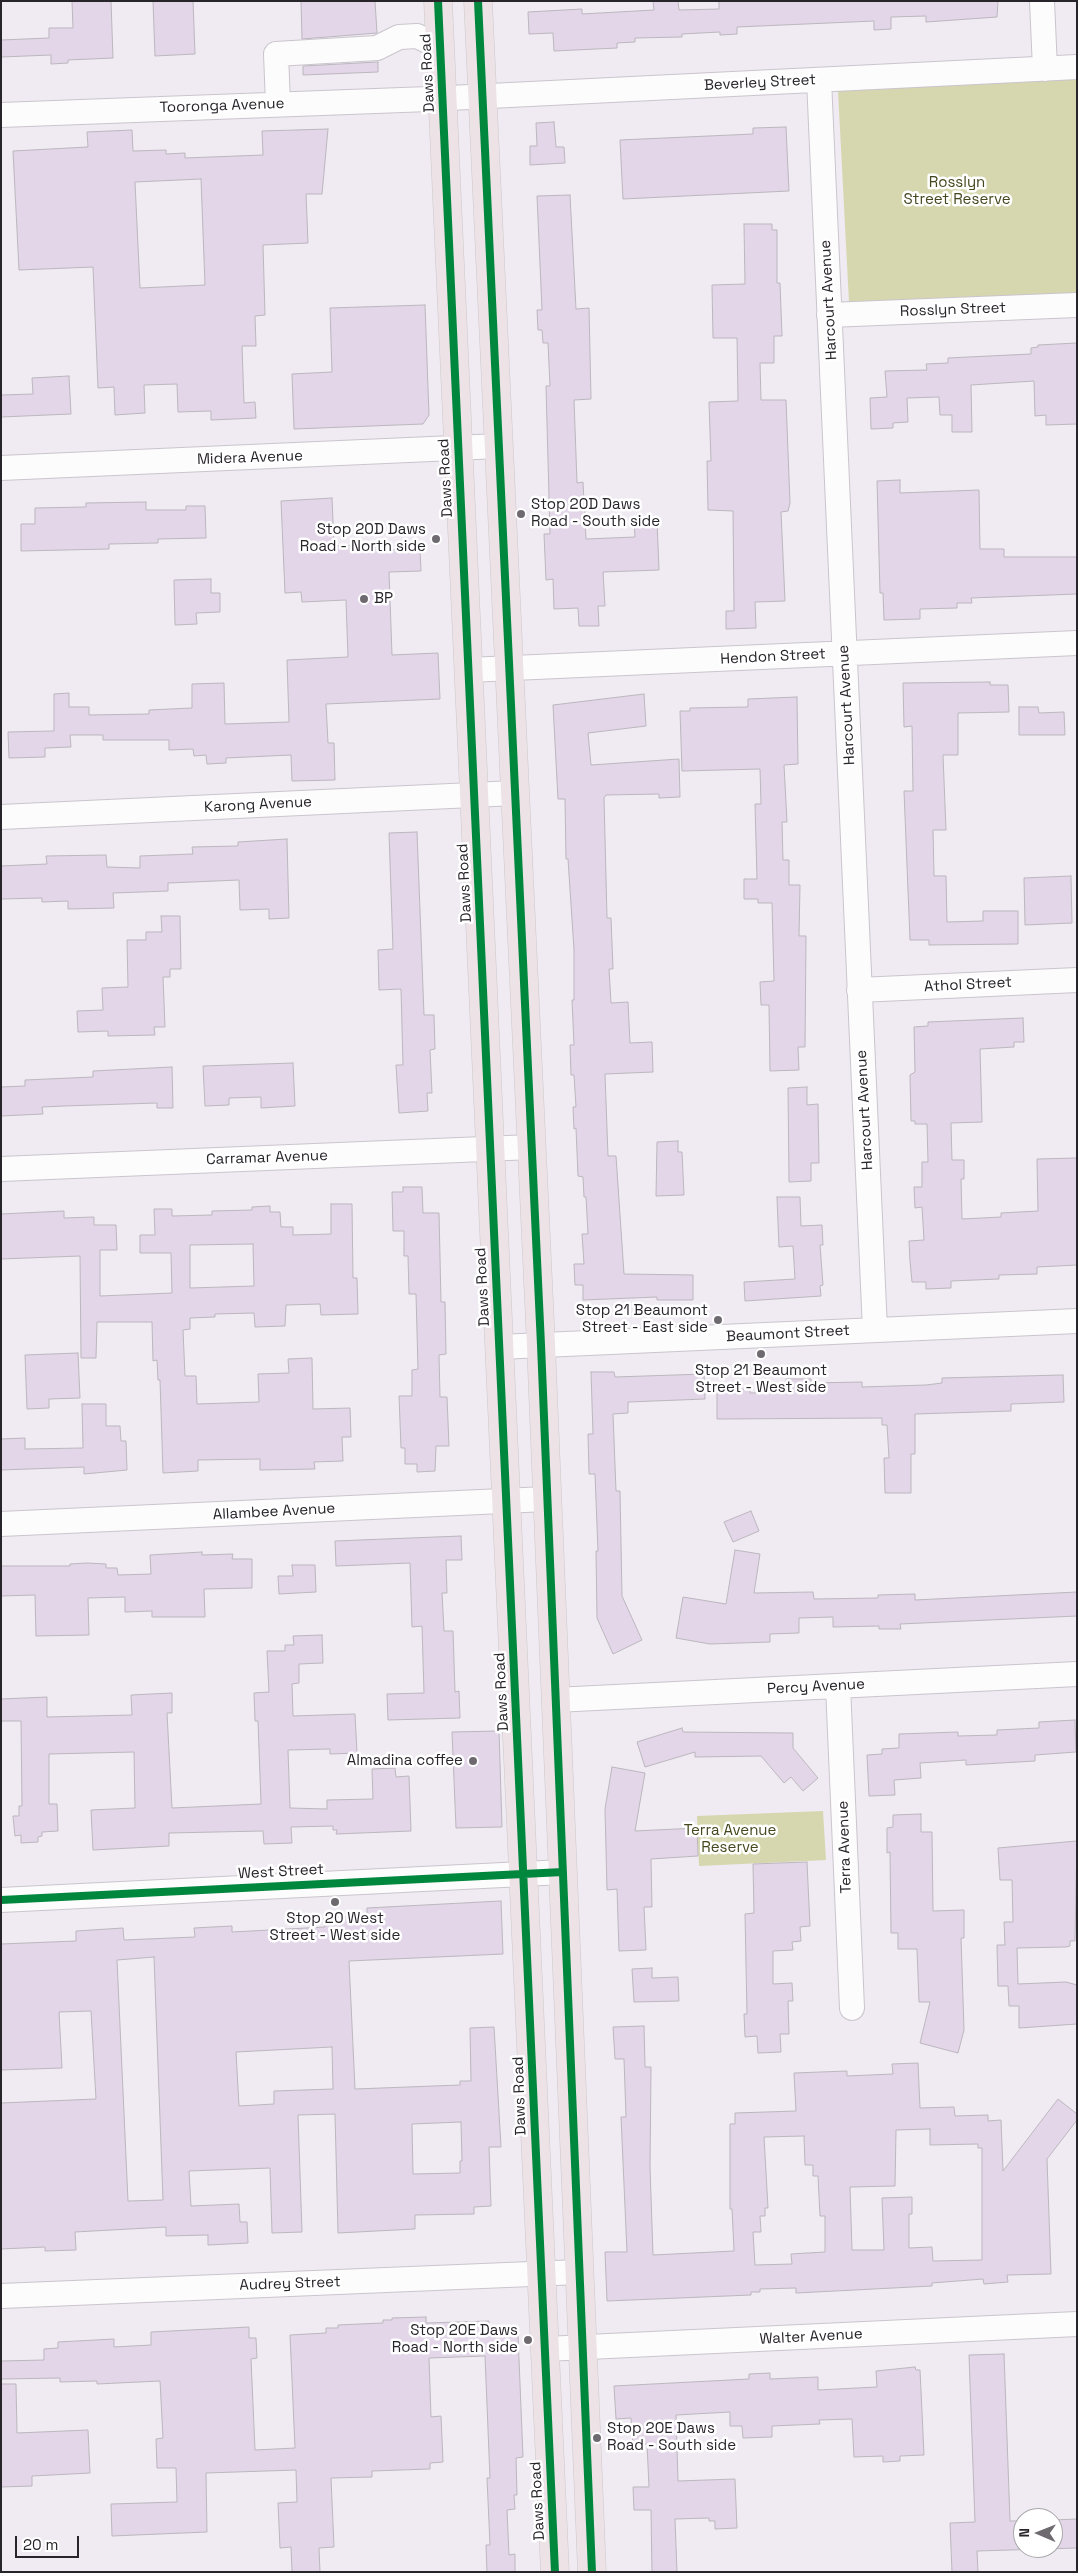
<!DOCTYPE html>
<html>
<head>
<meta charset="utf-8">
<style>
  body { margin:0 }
  #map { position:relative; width:1078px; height:2573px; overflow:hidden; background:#f0eaf2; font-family:"Space Grotesk",sans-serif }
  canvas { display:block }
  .frame { position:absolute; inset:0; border:2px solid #28252a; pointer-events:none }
  .north { position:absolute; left:1013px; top:2508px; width:50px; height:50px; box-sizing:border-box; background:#fff; border:1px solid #a9a8aa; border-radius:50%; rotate:271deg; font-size:14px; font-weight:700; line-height:20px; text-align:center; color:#28252a }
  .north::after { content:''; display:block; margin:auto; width:18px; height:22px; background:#6e6a70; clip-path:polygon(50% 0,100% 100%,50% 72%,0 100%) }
  .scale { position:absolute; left:15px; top:2536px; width:64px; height:22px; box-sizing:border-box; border:2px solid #28252a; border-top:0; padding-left:6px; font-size:15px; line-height:18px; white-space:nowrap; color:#28252a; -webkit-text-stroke:4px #fff; paint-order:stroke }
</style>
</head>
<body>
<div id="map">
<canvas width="1078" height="2573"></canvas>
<div class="frame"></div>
<div class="north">N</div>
<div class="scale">20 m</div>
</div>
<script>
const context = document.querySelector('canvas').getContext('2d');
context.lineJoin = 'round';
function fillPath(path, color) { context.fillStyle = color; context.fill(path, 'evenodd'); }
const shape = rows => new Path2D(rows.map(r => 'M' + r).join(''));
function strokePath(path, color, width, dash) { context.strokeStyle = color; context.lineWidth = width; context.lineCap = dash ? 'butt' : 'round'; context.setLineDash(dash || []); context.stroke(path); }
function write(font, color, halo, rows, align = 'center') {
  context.font = font + ' "Space Grotesk",sans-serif'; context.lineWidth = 5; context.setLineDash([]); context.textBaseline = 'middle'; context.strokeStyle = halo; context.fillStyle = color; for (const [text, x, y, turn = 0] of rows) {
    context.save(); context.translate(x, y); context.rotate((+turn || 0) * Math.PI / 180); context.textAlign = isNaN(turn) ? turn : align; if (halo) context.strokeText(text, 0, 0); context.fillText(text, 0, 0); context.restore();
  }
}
fillPath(shape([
  [1077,78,1077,293,849,302,838,91],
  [823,1811,826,1860,699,1866,697,1816]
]), '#d6d7ae');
const building = shape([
  [72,1,111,1,113,58,68,60,68,63,51,64,51,55,1,57,1,40,49,38,49,28,73,28,72,1],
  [153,1,193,1,195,54,155,56,153,1],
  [301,1,375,1,377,33,302,39,301,1],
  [653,1,678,1,679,10,719,9,719,1,998,1,997,17,926,22,926,16,891,17,891,29,874,30,874,21,737,27,737,34,720,35,720,32,682,34,682,37,635,38,635,42,617,43,617,48,554,51,553,33,529,34,528,12,582,9,582,14,654,10,653,1],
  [378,62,378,72,303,75,303,66,378,62],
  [554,122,556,147,564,147,565,163,530,165,530,146,537,146,536,123,554,122],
  [786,127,789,191,623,199,620,140,753,134,753,128,786,127],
  [328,129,322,194,306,194,308,243,263,245,265,315,255,316,256,346,242,346,244,403,255,402,256,418,211,420,211,411,178,412,177,384,144,385,145,413,115,415,114,387,98,388,93,267,19,270,13,151,88,147,87,132,132,130,133,151,166,150,166,154,185,153,185,158,263,155,262,131,328,129],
  [201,179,205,285,140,288,135,182,201,179],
  [570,195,576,309,589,308,591,399,574,400,577,483,583,482,586,539,635,537,634,522,657,521,659,570,603,572,605,606,598,606,599,626,579,626,578,608,554,609,553,579,546,580,544,534,550,534,546,386,550,386,548,343,543,343,542,330,538,330,537,310,542,310,537,196,570,195],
  [744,224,772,224,772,230,777,230,777,283,780,283,782,336,774,336,774,363,760,363,761,400,786,400,790,503,788,511,781,512,785,601,755,602,756,628,726,629,726,611,734,611,733,511,708,510,707,461,711,461,709,402,738,401,737,338,713,338,712,285,745,284,744,224],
  [425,305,429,415,423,424,294,429,292,374,332,372,330,308,425,305],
  [1077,343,1077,424,1046,425,1046,415,1035,416,1034,381,971,385,972,432,952,432,952,415,940,415,939,397,907,398,908,422,893,423,893,428,871,429,870,398,887,397,885,371,927,370,926,364,948,363,948,358,1031,354,1031,348,1038,347,1038,345,1077,343],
  [69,376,71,414,1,417,1,395,33,394,32,378,69,376],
  [900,480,900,493,979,490,980,549,1004,549,1004,557,1077,557,1077,594,971,598,972,603,957,603,957,608,920,609,920,619,884,620,883,593,880,593,877,481,900,480],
  [332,498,334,546,380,544,381,550,420,549,421,571,389,572,392,655,438,653,440,699,326,704,328,743,334,743,335,780,292,781,291,755,226,758,226,763,207,764,206,755,194,756,193,749,169,750,169,740,103,740,103,735,70,735,71,747,45,748,45,757,9,758,8,732,54,731,54,694,69,693,69,707,89,707,89,715,149,714,149,710,192,708,192,684,224,683,225,724,289,722,287,660,348,657,346,600,302,602,301,592,285,593,281,501,332,498],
  [146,502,146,510,186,510,186,506,205,506,206,538,158,539,158,543,109,544,109,549,21,551,21,524,35,524,35,508,86,507,86,503,146,502],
  [211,579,211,593,220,593,220,612,196,613,197,624,175,625,174,580,211,579],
  [990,682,990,685,1008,685,1009,712,958,713,958,755,943,755,946,830,933,830,934,876,946,876,947,922,983,921,983,911,1018,911,1018,944,929,945,929,940,910,940,904,791,913,791,912,726,904,727,903,683,990,682],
  [644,694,646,726,588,733,591,765,679,759,680,797,659,798,659,794,606,795,604,798,607,918,611,918,613,969,609,969,611,1003,628,1002,630,1043,652,1042,653,1072,605,1074,608,1156,616,1156,624,1274,693,1275,693,1300,657,1300,657,1297,583,1300,583,1285,575,1285,574,1264,584,1264,582,1234,588,1234,586,1197,584,1197,583,1177,578,1176,576,1128,574,1129,573,1107,576,1107,574,1075,571,1075,570,1045,574,1045,572,1000,574,1000,574,950,568,859,566,859,565,799,558,799,553,705,644,694],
  [797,697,798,764,784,765,787,822,782,822,783,860,789,860,789,885,800,885,799,936,806,936,805,1047,798,1047,799,1070,770,1071,769,1005,761,1005,760,982,774,981,772,903,758,903,758,899,744,899,744,879,757,879,755,804,761,804,760,769,682,771,680,711,690,711,690,708,748,707,748,699,797,697],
  [1019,707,1038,707,1039,713,1064,712,1065,735,1019,735,1019,707],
  [417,832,424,1015,434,1015,435,1049,430,1050,432,1093,427,1093,428,1111,399,1113,396,1065,403,1065,401,989,379,990,378,950,393,949,389,833,417,832],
  [287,839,289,918,269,919,269,909,240,910,239,880,168,883,168,891,113,893,114,908,68,909,68,901,42,902,42,898,1,899,1,866,47,864,46,856,106,855,107,867,140,868,140,856,193,854,192,847,238,846,238,842,287,839],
  [1071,876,1072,923,1025,925,1024,878,1071,876],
  [161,916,180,916,181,969,170,969,170,977,163,977,165,1027,154,1027,155,1035,108,1036,108,1031,78,1032,77,1011,103,1010,102,988,128,987,127,940,146,940,146,932,162,932,161,916],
  [1023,1018,1024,1042,1014,1042,1014,1047,980,1049,982,1122,951,1123,952,1160,964,1160,964,1179,961,1179,962,1219,1001,1217,1001,1213,1038,1211,1037,1159,1077,1158,1077,1265,1037,1267,1037,1274,999,1275,999,1279,951,1281,951,1288,926,1289,926,1282,912,1282,910,1261,909,1241,924,1240,922,1207,915,1208,914,1187,922,1187,922,1162,928,1162,927,1124,915,1124,915,1121,911,1121,910,1075,915,1072,914,1027,928,1026,928,1022,1023,1018],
  [293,1063,295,1106,261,1108,261,1097,229,1098,229,1105,205,1106,203,1066,293,1063],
  [172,1067,173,1108,157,1108,157,1103,64,1106,42,1107,43,1114,1,1116,1,1087,25,1086,25,1080,93,1077,93,1071,172,1067],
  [807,1087,807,1105,818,1104,819,1163,811,1163,811,1181,789,1182,788,1088,807,1087],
  [678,1141,678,1152,682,1152,684,1195,656,1196,657,1142,678,1141],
  [403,1187,422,1187,423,1213,439,1213,441,1302,445,1302,446,1354,439,1355,440,1397,447,1397,449,1446,436,1446,435,1471,417,1472,417,1464,405,1464,405,1448,401,1448,399,1396,412,1396,412,1370,418,1369,416,1294,409,1294,408,1256,404,1256,404,1231,393,1231,392,1192,403,1192,403,1187],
  [777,1197,800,1197,801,1226,822,1225,823,1245,820,1245,823,1285,820,1286,821,1296,745,1301,744,1282,795,1279,793,1246,779,1247,777,1197],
  [331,1204,352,1204,353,1278,357,1278,358,1314,321,1315,320,1304,286,1305,285,1326,255,1327,254,1313,215,1314,215,1317,190,1318,190,1329,183,1330,185,1376,196,1376,197,1404,259,1402,258,1374,289,1373,288,1359,312,1358,313,1409,350,1408,351,1437,342,1437,343,1461,314,1462,315,1469,260,1470,260,1459,198,1460,198,1471,163,1473,160,1380,158,1380,157,1360,153,1361,152,1322,97,1322,96,1358,81,1358,80,1256,1,1259,1,1214,64,1211,64,1218,94,1217,94,1225,116,1225,117,1250,100,1250,100,1296,172,1293,171,1253,140,1253,140,1235,155,1235,154,1209,172,1209,172,1216,212,1215,212,1211,252,1210,252,1207,270,1206,270,1212,280,1212,281,1227,293,1227,293,1235,331,1234,331,1204],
  [253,1244,254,1286,190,1288,190,1245,253,1244],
  [78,1353,80,1398,49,1399,49,1408,27,1409,25,1355,78,1353],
  [591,1372,614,1372,615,1377,704,1374,705,1399,628,1402,628,1413,613,1414,616,1491,620,1491,622,1596,642,1640,613,1654,597,1618,596,1551,598,1551,595,1474,589,1474,588,1434,593,1434,591,1372],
  [1063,1375,1064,1402,1011,1404,1011,1411,915,1414,915,1454,911,1454,911,1493,885,1493,884,1458,889,1458,887,1425,882,1425,882,1418,717,1419,717,1390,750,1389,750,1393,786,1392,786,1379,811,1379,811,1383,862,1382,862,1387,926,1385,942,1383,942,1378,1063,1375],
  [82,1404,106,1404,106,1426,120,1426,121,1441,126,1441,127,1470,84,1474,84,1467,1,1470,1,1439,25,1438,25,1449,83,1448,82,1404],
  [751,1511,759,1531,733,1542,724,1522,751,1511],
  [461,1536,462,1560,446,1560,447,1593,442,1593,444,1631,453,1631,455,1692,459,1691,460,1718,388,1720,387,1694,424,1693,422,1626,412,1627,410,1563,336,1566,335,1541,461,1536],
  [735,1550,760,1554,754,1593,813,1592,814,1599,878,1598,878,1595,915,1594,915,1600,1077,1592,1077,1616,900,1624,901,1629,879,1629,879,1626,833,1627,833,1617,799,1618,799,1633,770,1634,770,1642,710,1644,676,1638,683,1597,726,1604,735,1550],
  [202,1552,202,1555,233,1554,232,1559,252,1559,252,1588,204,1589,205,1617,152,1617,152,1611,125,1612,125,1597,88,1598,89,1635,36,1636,35,1595,1,1596,1,1566,70,1566,70,1564,87,1563,106,1564,106,1568,117,1568,118,1575,151,1574,150,1555,202,1552],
  [292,1565,315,1565,316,1592,279,1594,278,1576,293,1576,292,1565],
  [322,1635,323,1663,299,1664,299,1683,292,1684,293,1716,355,1714,357,1753,330,1754,330,1749,288,1750,290,1808,327,1809,327,1800,373,1799,372,1769,395,1768,396,1777,409,1776,411,1831,336,1834,337,1830,333,1830,333,1826,291,1827,292,1843,264,1844,263,1831,169,1833,169,1846,93,1850,91,1810,135,1808,134,1752,49,1754,49,1804,57,1804,58,1831,42,1832,42,1836,38,1837,38,1842,21,1843,21,1835,15,1836,13,1816,19,1816,19,1806,22,1806,21,1721,1,1721,1,1699,47,1697,47,1717,132,1715,131,1695,172,1693,172,1713,167,1713,172,1808,261,1804,258,1721,255,1721,254,1693,269,1692,267,1651,285,1651,285,1645,294,1645,293,1636,322,1635],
  [1075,1720,1076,1752,1035,1755,1035,1761,966,1765,966,1760,920,1763,921,1778,894,1780,895,1795,869,1796,867,1755,882,1754,882,1749,899,1748,899,1734,958,1732,958,1736,997,1735,997,1730,1039,1728,1039,1722,1075,1720],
  [682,1728,683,1732,793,1733,793,1748,818,1778,803,1791,791,1777,784,1783,761,1756,695,1757,695,1752,645,1767,637,1742,682,1728],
  [499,1731,502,1827,456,1828,452,1732,499,1731],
  [612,1767,645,1773,635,1831,697,1828,698,1856,651,1859,652,1907,644,1907,646,1950,619,1951,617,1889,607,1890,605,1809,612,1767],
  [921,1814,921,1832,932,1832,933,1911,964,1910,964,1938,961,1938,964,2030,958,2053,920,2043,930,2002,919,2002,917,1949,898,1949,898,1933,891,1933,890,1852,887,1853,887,1828,893,1827,893,1815,921,1814],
  [1077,1841,1075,1941,1070,1941,1070,1946,1066,1947,1017,1948,1018,1984,1066,1982,1077,1985,1077,2024,1019,2028,1019,2006,1009,2006,1008,1986,998,1986,997,1945,1005,1945,1004,1922,1013,1922,1012,1880,1000,1880,998,1848,1077,1841],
  [807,1862,810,1926,800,1927,801,1941,792,1942,793,1950,773,1951,773,1984,792,1983,793,2001,788,2001,789,2034,780,2034,781,2052,758,2053,757,2036,745,2037,744,2014,747,2014,745,1914,754,1913,753,1864,807,1862],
  [501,1901,503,1954,349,1961,355,2089,460,2085,460,2081,471,2081,470,2028,494,2027,501,2147,489,2147,491,2206,474,2207,474,2214,415,2215,415,2229,338,2233,335,2114,298,2115,302,2232,272,2233,270,2168,189,2171,191,2206,239,2204,240,2222,247,2222,248,2243,208,2245,208,2235,166,2236,166,2227,75,2232,76,2250,45,2251,45,2247,1,2249,1,2103,96,2099,91,2011,59,2012,62,2068,1,2070,1,1944,76,1941,76,1931,123,1928,124,1940,195,1937,194,1928,232,1926,232,1932,325,1927,324,1918,367,1916,367,1908,501,1901],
  [154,1957,163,2200,128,2201,117,1960,154,1957],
  [332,2047,333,2089,274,2091,274,2104,239,2106,236,2052,332,2047],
  [461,2122,462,2161,460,2161,460,2173,413,2174,412,2124,461,2122],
  [652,1968,652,1978,678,1977,679,2001,634,2002,632,1969,652,1968],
  [644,2026,645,2067,651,2067,650,2167,653,2255,734,2251,732,2209,730,2209,730,2124,735,2124,735,2113,796,2111,794,2073,847,2071,847,2076,893,2074,892,2064,918,2063,920,2108,954,2107,955,2116,988,2115,988,2121,1001,2120,1003,2171,1058,2099,1077,2114,1077,2120,1047,2159,1051,2274,1007,2275,1008,2282,984,2284,983,2279,932,2283,932,2286,796,2293,796,2288,760,2289,760,2292,751,2292,751,2295,607,2301,605,2252,627,2252,621,2117,626,2117,624,2059,615,2059,613,2027,644,2026],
  [930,2129,930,2145,978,2144,978,2148,982,2148,982,2260,933,2261,932,2247,909,2248,909,2214,912,2214,912,2197,882,2198,884,2250,852,2250,850,2187,895,2186,896,2130,930,2129],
  [804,2136,805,2165,813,2165,813,2176,818,2176,820,2216,825,2216,825,2252,791,2254,792,2264,755,2265,753,2232,761,2232,760,2216,765,2216,765,2208,768,2208,764,2137,804,2136],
  [426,2317,426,2323,489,2321,489,2336,518,2335,523,2457,516,2458,517,2495,514,2495,515,2509,507,2510,509,2555,515,2554,515,2572,487,2572,486,2545,490,2545,487,2478,490,2478,485,2356,429,2358,431,2417,441,2416,443,2462,430,2463,430,2469,372,2471,372,2477,331,2478,334,2547,319,2548,320,2572,292,2572,291,2547,280,2548,278,2503,297,2502,296,2470,206,2473,207,2532,112,2536,111,2504,177,2502,176,2468,157,2468,156,2439,163,2438,160,2381,97,2384,97,2381,60,2382,60,2378,1,2379,1,2361,44,2360,44,2349,58,2348,58,2342,114,2339,114,2347,151,2345,151,2332,249,2327,249,2338,256,2338,257,2358,251,2359,255,2450,295,2448,290,2335,326,2333,326,2328,338,2328,338,2325,383,2323,383,2320,392,2320,392,2318,426,2317],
  [1004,2354,1010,2521,1023,2521,1023,2548,1053,2548,1053,2520,1077,2519,1077,2548,977,2551,978,2572,952,2572,950,2523,975,2522,969,2355,1004,2354],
  [915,2367,916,2370,920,2370,924,2455,900,2456,900,2461,883,2462,883,2456,854,2457,852,2419,819,2420,820,2424,772,2426,772,2437,743,2438,742,2426,730,2426,730,2412,676,2415,678,2481,735,2479,737,2528,715,2529,715,2521,709,2521,709,2518,675,2519,677,2572,652,2572,651,2510,634,2510,633,2487,649,2487,647,2444,633,2445,631,2418,616,2419,614,2386,749,2379,749,2374,770,2373,770,2379,818,2377,818,2390,877,2387,876,2371,915,2367],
  [1,2384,16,2384,17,2433,88,2430,90,2473,32,2476,32,2486,1,2487,1,2384]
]);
fillPath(building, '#e2d6e8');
strokePath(building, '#bbb7bd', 1);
const minor = shape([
  [1042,1,1045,69],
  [819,80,875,1330],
  [278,104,276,54,377,48,399,37,417,36,440,47],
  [1,115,429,99,1077,67],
  [829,315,1077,305],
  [1,468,499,446],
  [468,670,1077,643],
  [1,817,515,793],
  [859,990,1077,980],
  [1,1169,532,1147],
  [499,1347,1077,1321],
  [1,1524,546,1499],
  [838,1686,852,2008],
  [555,1700,1077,1674],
  [1,1900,563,1872],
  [1,2296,579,2272],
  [545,2349,1077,2324]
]);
const major = shape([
  [438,1,555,2572],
  [478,1,541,1345,592,2572]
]);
strokePath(minor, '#cac5cc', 26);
strokePath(major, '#cac8cb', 29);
strokePath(minor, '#fdfcfd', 24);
strokePath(major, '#ede2e5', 28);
strokePath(shape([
  [438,1,555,2572],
  [478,1,541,1345,592,2572],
  [1,1900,563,1872]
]), '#00873e', 8);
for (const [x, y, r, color] of [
  [521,514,5,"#6e6a70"],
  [436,539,5,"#6e6a70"],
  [364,599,5,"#6e6a70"],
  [718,1320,5,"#6e6a70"],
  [761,1354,5,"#6e6a70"],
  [473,1761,5,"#6e6a70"],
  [335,1902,5,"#6e6a70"],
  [528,2340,5,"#6e6a70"],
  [597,2438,5,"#6e6a70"]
]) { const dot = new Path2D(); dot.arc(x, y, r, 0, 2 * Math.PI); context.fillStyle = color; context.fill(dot); strokePath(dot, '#fff', 2); }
write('15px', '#28252a', '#fff', [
  ["Daws Road",428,73,-93],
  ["Beverley Street",760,83,-3],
  ["Tooronga Avenue",222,106,-2],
  ["Harcourt Avenue",829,300,-93],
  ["Rosslyn Street",953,310,-2],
  ["Midera Avenue",250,458,-2],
  ["Daws Road",446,478,-93],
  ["Hendon Street",773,657,-3],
  ["Harcourt Avenue",847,705,-93],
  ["Karong Avenue",258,805,-3],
  ["Daws Road",465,883,-93],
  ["Athol Street",968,985,-3],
  ["Harcourt Avenue",865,1110,-93],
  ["Carramar Avenue",267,1158,-2],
  ["Daws Road",483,1287,-93],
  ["Beaumont Street",788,1334,-3],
  ["Allambee Avenue",274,1512,-3],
  ["Percy Avenue",816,1687,-3],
  ["Daws Road",502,1692,-93],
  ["Terra Avenue",845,1847,-92],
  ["West Street",281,1872,-3],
  ["Daws Road",520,2096,-92],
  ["Audrey Street",290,2284,-2],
  ["Walter Avenue",811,2337,-3],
  ["Daws Road",538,2501,-93]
]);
write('15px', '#45481f', '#fff', [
  ["Rosslyn",957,183],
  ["Street Reserve",957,200],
  ["Terra Avenue",730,1831],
  ["Reserve",730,1848]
]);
write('15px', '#28252a', '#fff', [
  ["Stop 20D Daws",531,505,"left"],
  ["Road - South side",531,522,"left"],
  ["Stop 20D Daws",426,530],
  ["Road - North side",426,547],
  ["BP",374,599,"left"],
  ["Stop 21 Beaumont",708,1311],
  ["Street - East side",708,1328],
  ["Stop 21 Beaumont",761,1371,"center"],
  ["Street - West side",761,1388,"center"],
  ["Almadina coffee",463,1761],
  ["Stop 20 West",335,1919,"center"],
  ["Street - West side",335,1936,"center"],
  ["Stop 20E Daws",518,2331],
  ["Road - North side",518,2348],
  ["Stop 20E Daws",607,2429,"left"],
  ["Road - South side",607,2446,"left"]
], 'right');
</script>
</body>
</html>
